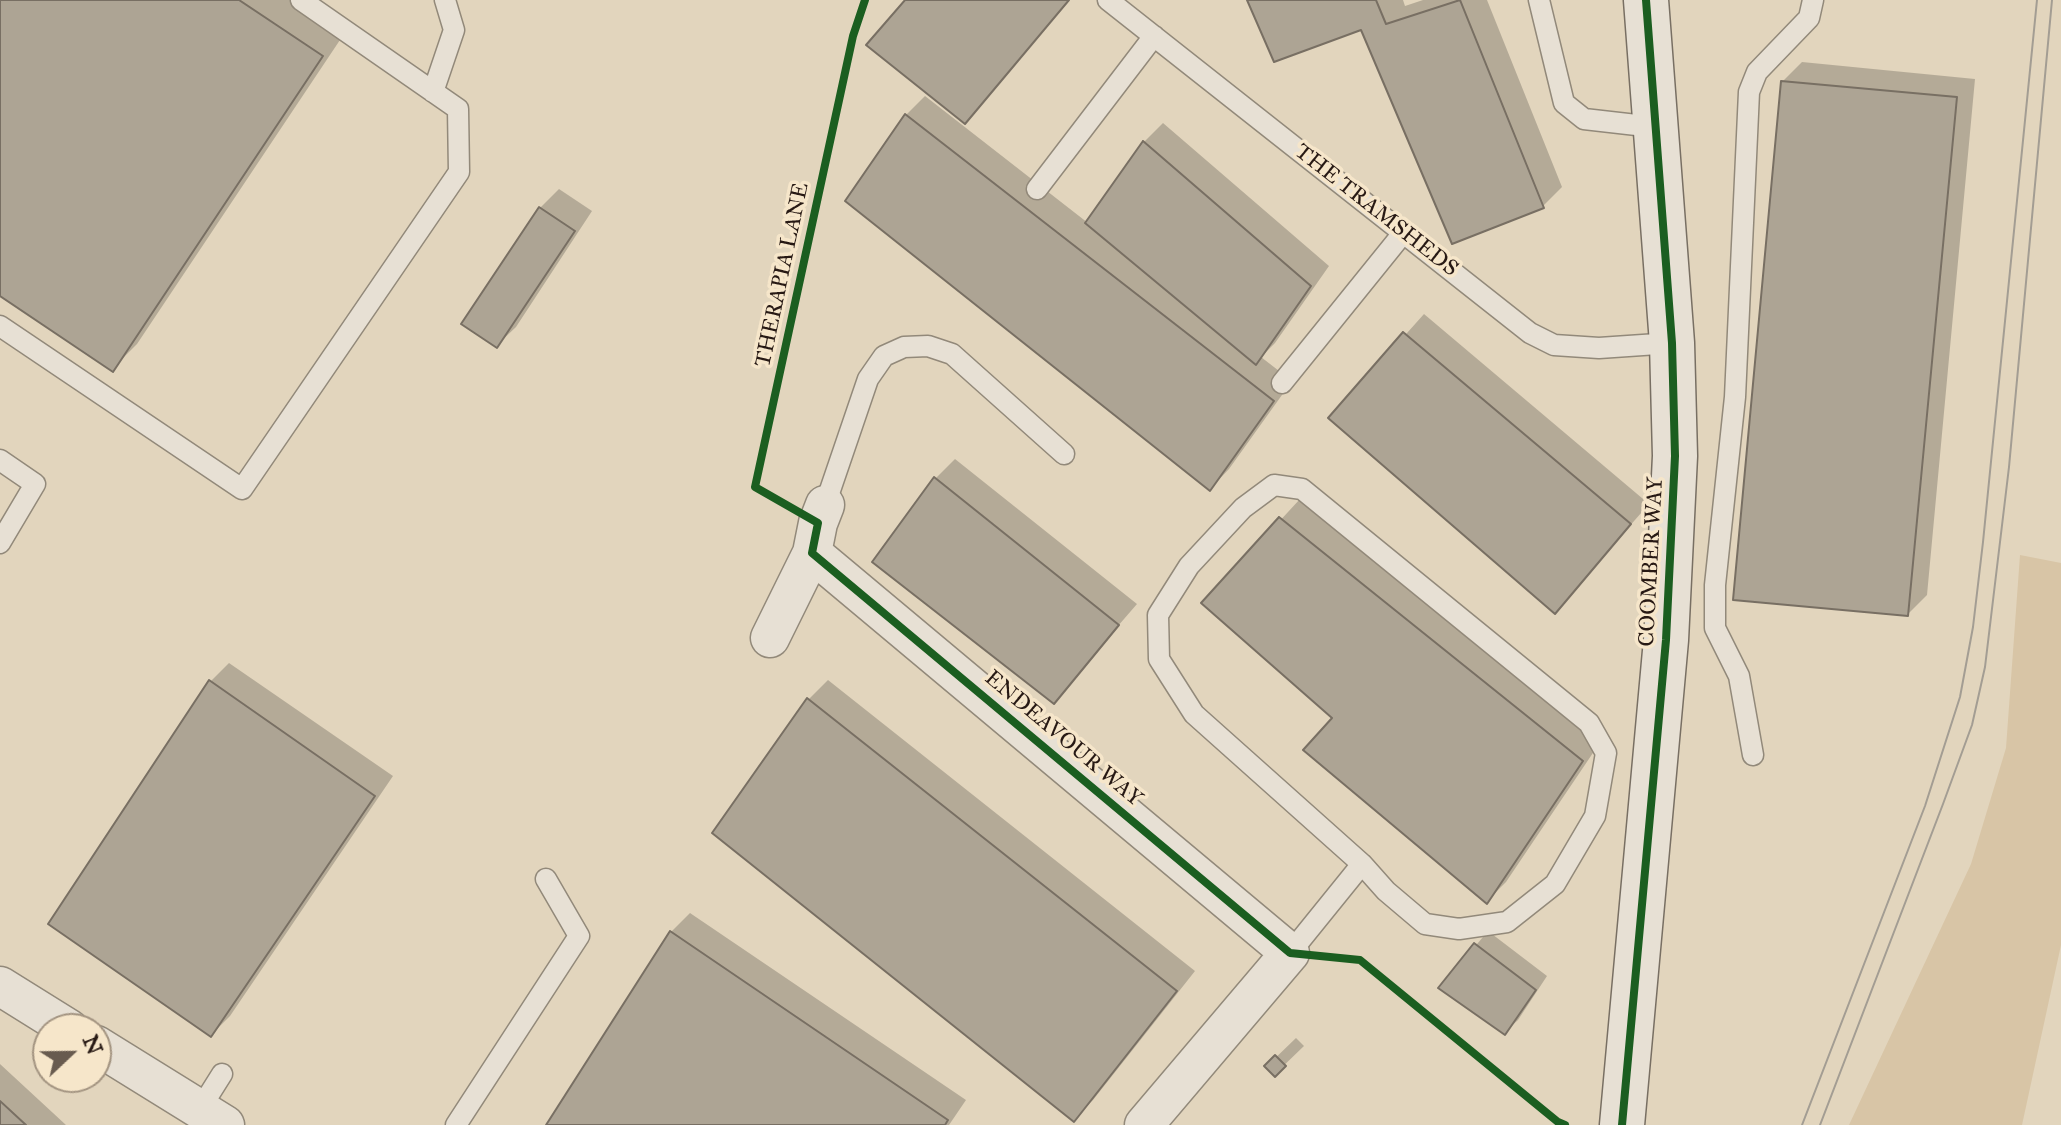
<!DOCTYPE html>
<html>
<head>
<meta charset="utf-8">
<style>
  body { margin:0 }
  #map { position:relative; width:2061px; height:1125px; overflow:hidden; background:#e2d5bd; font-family:"IM FELL Great Primer",serif }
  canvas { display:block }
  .north { position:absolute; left:32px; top:1013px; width:80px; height:80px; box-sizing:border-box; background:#f6e6ca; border:2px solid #a39481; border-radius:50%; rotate:68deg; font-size:22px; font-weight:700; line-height:32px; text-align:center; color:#271914 }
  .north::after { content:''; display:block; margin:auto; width:28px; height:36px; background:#685b4f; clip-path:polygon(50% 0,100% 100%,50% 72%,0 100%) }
</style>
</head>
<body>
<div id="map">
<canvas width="2061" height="1125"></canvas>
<div class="north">N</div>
</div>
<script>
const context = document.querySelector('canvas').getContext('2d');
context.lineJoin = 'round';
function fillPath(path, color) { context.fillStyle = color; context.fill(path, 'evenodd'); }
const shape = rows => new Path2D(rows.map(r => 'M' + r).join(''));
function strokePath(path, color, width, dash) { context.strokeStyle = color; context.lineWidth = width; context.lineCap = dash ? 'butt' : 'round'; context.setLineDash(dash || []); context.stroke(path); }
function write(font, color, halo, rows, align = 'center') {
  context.font = font + ' "IM FELL Great Primer",serif'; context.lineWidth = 7; context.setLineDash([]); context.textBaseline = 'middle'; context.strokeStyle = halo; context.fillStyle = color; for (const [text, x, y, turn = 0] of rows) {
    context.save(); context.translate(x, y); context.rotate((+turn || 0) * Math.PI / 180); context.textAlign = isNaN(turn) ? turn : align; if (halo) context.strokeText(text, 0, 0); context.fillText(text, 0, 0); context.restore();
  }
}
fillPath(shape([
  [2020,555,2061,563,2061,945,2022,1125,1849,1125,1971,864,2006,748]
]), '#d8c5a6');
fillPath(shape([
  [0,0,300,0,346,31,137,344,112,369,0,294],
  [908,0,1070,0,965,121],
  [1249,0,1403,0,1405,6,1423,0,1487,0,1562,187,1543,206,1362,28],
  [1802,62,1975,79,1927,595,1908,614,1783,81],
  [925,96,1088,223,1144,142,1163,123,1329,266,1275,343,1261,357,1292,381,1229,469,1210,489,906,115],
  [559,189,592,211,516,327,496,346,540,208],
  [1424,314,1649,504,1555,611,1331,418],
  [955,459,1137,604,1053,701,875,562,936,478],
  [1300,499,1601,741,1506,882,1487,901,1334,718,1204,603],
  [229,663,393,776,230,1016,211,1035,210,682],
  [828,680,1195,971,1093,1100,1074,1119,809,699],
  [690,913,966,1100,949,1125,548,1125,671,932],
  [1488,931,1547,976,1518,1020,1505,1032,1441,987],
  [1296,1038,1304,1046,1275,1074,1267,1066],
  [0,1064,66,1125,0,1125]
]), '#0003');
const building = shape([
  [0,0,239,0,323,56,113,372,0,296,0,0],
  [905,0,1069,0,965,124,866,45,905,0],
  [1247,0,1376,0,1386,24,1460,0,1544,208,1452,244,1361,30,1274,62,1247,0],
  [1781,81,1957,97,1908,616,1733,600,1781,81],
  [905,114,1274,401,1210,491,845,201,905,114],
  [1143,141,1311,286,1256,365,1085,223,1143,141],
  [539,207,575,231,497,348,461,324,539,207],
  [1403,332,1631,524,1555,614,1328,418,1403,332],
  [934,477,1119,625,1054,704,872,562,934,477],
  [1279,517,1583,761,1487,904,1303,750,1332,718,1201,603,1279,517],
  [209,680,375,796,211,1037,48,924,209,680],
  [807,698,1177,991,1074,1122,712,833,807,698],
  [670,931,948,1120,945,1125,546,1125,670,931],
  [1474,943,1536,990,1505,1035,1438,988,1474,943],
  [1275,1055,1286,1066,1275,1077,1264,1066,1275,1055],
  [0,1101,26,1125,0,1125,0,1101]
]);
fillPath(building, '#ada494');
strokePath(building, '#786f63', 2);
const lane = shape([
  [1108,0,1530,333,1554,345,1599,348,1672,343],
  [1539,0,1564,103,1584,119,1654,127],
  [433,92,454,30,445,0],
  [1037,189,1154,36],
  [0,326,242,489,459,172,458,109,301,0],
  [1282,383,1404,232],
  [0,460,35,484,0,543],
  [825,505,868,379,884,356,904,347,928,346,952,354,1064,454],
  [1753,755,1739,676,1715,628,1715,585,1735,397,1749,92,1757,72,1809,18,1813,0],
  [1290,953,1362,864,1386,891,1425,924,1459,929,1507,922,1555,884,1595,816,1606,753,1589,723,1302,489,1274,485,1243,508,1189,566,1158,615,1159,659,1194,714,1362,864],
  [200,1109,222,1074],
  [456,1125,579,936,546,879]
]);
const street = shape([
  [812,553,1290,953,1144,1125],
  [770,638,812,553,818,523,825,505],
  [0,986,69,1029],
  [96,1045,225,1125]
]);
const secondary = shape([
  [1622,1125,1666,640,1675,456,1672,343,1646,0]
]);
strokePath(lane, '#92897a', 23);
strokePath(street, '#92897a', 41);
strokePath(secondary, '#786f63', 47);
strokePath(lane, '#e7e0d4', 20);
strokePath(street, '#e7e0d4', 38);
strokePath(secondary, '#e7e0d4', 44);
strokePath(shape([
  [1802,1125,1925,806,1960,697,1973,627,1983,542,2037,0],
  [1820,1125,1943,804,1972,725,1985,667,2009,467,2052,0]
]), '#a39d93', 2);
strokePath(shape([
  [865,0,853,36,755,487,818,523,812,553,1290,953,1360,960,1558,1122,1565,1125],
  [1622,1125,1666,640,1675,456,1672,343,1646,0]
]), '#1b5e20', 8);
write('22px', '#271914', '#f6e6ca', [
  ["THE TRAMSHEDS",1376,211,38],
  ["THERAPIA LANE",783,275,-78],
  ["COOMBER WAY",1652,562,-87],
  ["ENDEAVOUR WAY",1063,739,40]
]);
</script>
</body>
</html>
